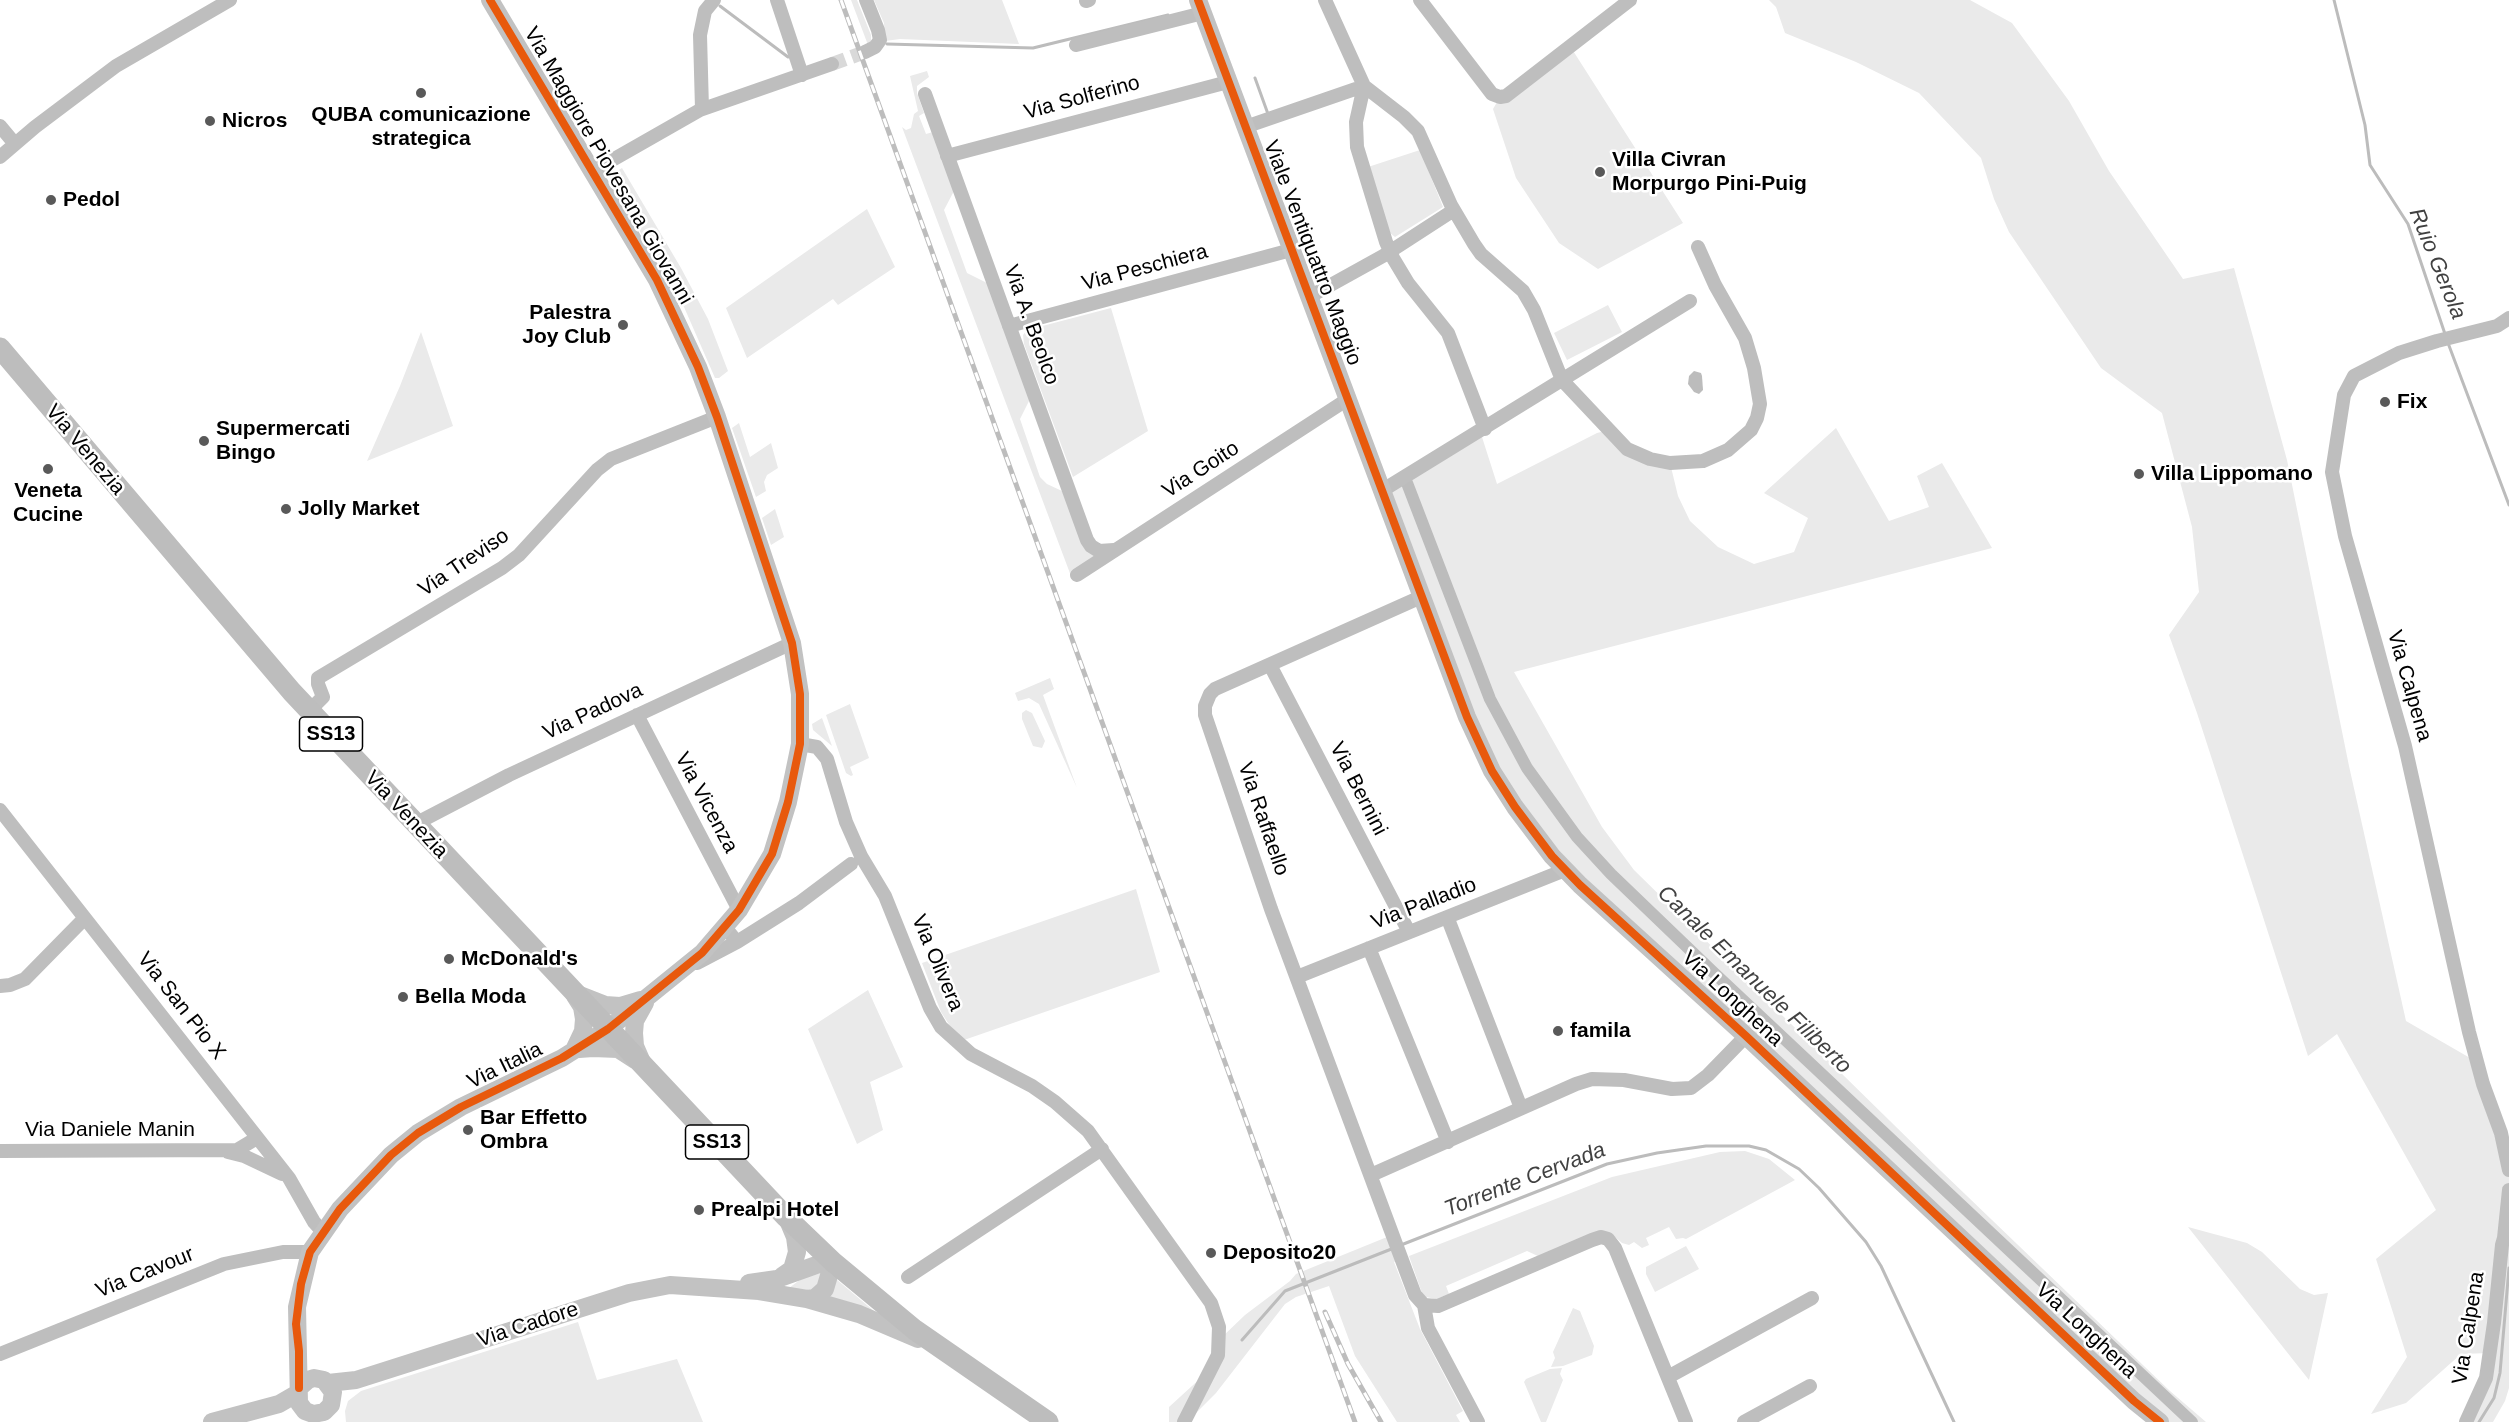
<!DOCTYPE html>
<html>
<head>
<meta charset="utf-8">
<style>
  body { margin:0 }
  canvas { display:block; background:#fff }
</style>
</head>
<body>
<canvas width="2509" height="1422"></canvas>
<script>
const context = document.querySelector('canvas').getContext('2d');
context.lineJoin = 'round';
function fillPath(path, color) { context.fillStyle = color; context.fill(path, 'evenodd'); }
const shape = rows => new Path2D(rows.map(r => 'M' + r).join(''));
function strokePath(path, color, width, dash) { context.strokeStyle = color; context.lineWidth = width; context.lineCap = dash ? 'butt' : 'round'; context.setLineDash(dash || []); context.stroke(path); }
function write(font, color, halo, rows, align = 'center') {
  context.font = font + ' Helvetica,sans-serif'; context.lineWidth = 5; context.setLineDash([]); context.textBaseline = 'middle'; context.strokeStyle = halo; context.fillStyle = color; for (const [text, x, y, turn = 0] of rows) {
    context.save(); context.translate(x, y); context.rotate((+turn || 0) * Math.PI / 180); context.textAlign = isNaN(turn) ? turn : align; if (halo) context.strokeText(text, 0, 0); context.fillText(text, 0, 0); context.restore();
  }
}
fillPath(shape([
  [851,0,857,0,871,35,871,42,868,45],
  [874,0,1002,0,1019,44,900,39,885,41,884,23],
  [1769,0,1970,0,2012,23,2069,101,2109,171,2183,279,2234,268,2287,460,2349,766,2406,1021,2477,1062,2509,1170,2509,1388,2505,1401,2493,1422,2467,1422,2490,1353,2461,1354,2406,1403,2371,1414,2407,1357,2376,1259,2436,1210,2337,1034,2308,1056,2197,713,2169,635,2199,592,2192,527,2162,413,2101,368,2009,232,1994,199,1981,158,1919,93,1856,62,1785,33,1776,7],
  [1570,46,1683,223,1598,269,1559,243,1516,178,1493,109,1500,97],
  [927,71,929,77,917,86,917,93,924,113,919,116,926,134,933,132,954,191,944,210,967,273,987,283,1030,399,1020,419,1040,477,1047,484,1062,491,1085,549,1096,556,1071,576,902,127,906,130,911,128,914,114,918,111,910,76],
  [1420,150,1443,207,1395,237,1390,233,1368,167],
  [622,168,681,268,708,319,728,371,719,378,715,378,684,307,610,180,614,173],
  [867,209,895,267,838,305,833,299,747,358,726,308],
  [1608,305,1622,332,1567,360,1554,333],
  [1111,308,1148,431,1073,477,1024,344,1023,335,1027,330],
  [421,332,453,426,367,461,400,386],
  [739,423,750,457,771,443,778,468,767,475,764,482,766,491,756,497,732,428],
  [1836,428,1889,521,1929,507,1917,476,1942,463,1992,548,1514,672,1602,827,1634,870,1941,1171,2170,1391,2206,1422,2168,1422,1626,925,1503,788,1383,490,1479,437,1482,437,1497,484,1597,433,1609,430,1627,449,1670,463,1678,496,1690,521,1718,547,1754,564,1794,552,1808,518,1764,493],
  [775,509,784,537,771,545,762,518],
  [1050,678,1054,689,1043,695,1077,788,1039,704,1029,698,1018,701,1015,693],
  [850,704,869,758,850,767,853,775,851,776,846,773,826,715],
  [1026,710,1032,713,1045,741,1042,748,1033,746,1022,719,1022,713],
  [822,718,832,746,813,730,812,724],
  [1136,889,1160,972,964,1040,950,1026,941,1012,922,963],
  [868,990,903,1067,870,1082,883,1130,857,1144,808,1029],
  [1745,1151,1769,1159,1795,1180,1686,1239,1683,1238,1676,1239,1669,1227,1646,1238,1649,1245,1642,1248,1634,1242,1629,1245,1622,1243,1614,1236,1540,1257,1527,1251,1446,1286,1449,1294,1436,1299,1426,1297,1422,1293,1409,1256,1612,1177,1720,1152],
  [2188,1227,2247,1243,2262,1252,2300,1289,2314,1295,2328,1293,2309,1380],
  [1392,1235,1401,1259,1394,1262,1420,1329,1463,1411,1456,1415,1460,1422,1397,1422,1355,1356,1329,1286,1296,1297,1285,1304,1216,1393,1187,1422,1169,1422,1169,1407,1215,1365,1221,1338,1245,1315,1290,1281,1296,1274],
  [1686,1246,1699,1269,1655,1292,1646,1274,1646,1267],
  [826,1271,812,1293,789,1288,801,1279],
  [836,1279,874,1311,825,1298],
  [1573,1308,1580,1311,1594,1346,1592,1355,1563,1366,1551,1367,1555,1358,1553,1352],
  [578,1322,597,1380,677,1359,703,1422,346,1422,345,1411,348,1401,361,1391],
  [1562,1368,1560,1374,1563,1380,1546,1422,1541,1422,1524,1382,1526,1379,1550,1369]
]), '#eaeaea');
fillPath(shape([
  [1694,371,1701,373,1702,376,1703,390,1699,394,1694,392,1688,384,1689,376]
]), '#bcbcbc');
strokePath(shape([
  [2334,0,2365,125,2370,165,2408,224,2445,334],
  [720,6,788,57],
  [887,44,1033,48,1168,15],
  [1255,78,1268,114],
  [2448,343,2509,505],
  [1401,1245,1607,1164,1657,1153,1706,1146,1749,1146,1766,1150,1799,1169,1819,1188,1866,1242,1881,1266,1954,1422],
  [1242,1340,1285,1291,1394,1248],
  [2479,1422,2494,1398,2500,1373,2509,1268]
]), '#bcbcbc', 3);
strokePath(shape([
  [1407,483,1490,699,1527,768,1577,837,1611,874,1712,971,2192,1422]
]), '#bcbcbc', 12);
strokePath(shape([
  [832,64,865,52]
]), '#d9d9d9', 14, [14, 7]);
strokePath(shape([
  [777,0,802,75],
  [1325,0,1364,86,1404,117,1418,131,1451,205,1474,244,1481,254,1523,291,1534,310,1562,380,1627,449,1650,459,1670,463,1703,461,1728,450,1751,430,1757,418,1760,404,1754,368,1745,338,1715,285,1698,247],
  [1420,0,1492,94,1500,97,1506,96,1630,0],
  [1086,1,1089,0],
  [1076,45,1203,13],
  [865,52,875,47,880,40,878,30,866,0],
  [925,94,1087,540,1091,546,1099,551,1114,550],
  [702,109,700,35,705,11,714,0],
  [0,126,15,144],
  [1245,127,1364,86,1356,122,1357,147,1386,242,1393,258,1408,283,1448,333,1485,429],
  [947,156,1228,82],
  [0,157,35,127,116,66,230,0],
  [593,171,700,110,832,64],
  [1309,297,1383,256,1454,210],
  [2509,318,2497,326,2437,341,2399,353,2354,376,2344,395,2332,472,2345,536,2405,746,2469,1032,2483,1084,2501,1133,2509,1170],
  [1009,326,1291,250],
  [1383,490,1690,301],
  [1077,575,1348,399],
  [1421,597,1215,689,1210,694,1205,706,1205,715,1271,909,1406,1271,1415,1295,1424,1305],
  [1270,665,1409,932],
  [309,711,323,697,318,684,318,678,502,568,519,555,597,470,611,459,717,417],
  [637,715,739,910],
  [800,744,817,747,827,759,846,822,861,856,885,896,930,1008,941,1027,971,1054,1032,1086,1055,1102,1088,1131,1211,1303,1219,1327,1218,1355,1184,1422],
  [0,810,289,1178,314,1222,323,1232],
  [415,824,509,775,792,643],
  [1448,919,1521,1108],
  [725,927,737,942,799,903,851,864],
  [1369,948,1448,1142],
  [697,963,737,942],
  [1297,977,1565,870],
  [0,986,10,985,25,979,80,923,86,920],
  [0,1151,237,1150,257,1138],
  [228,1152,244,1156,282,1174],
  [1371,1175,1576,1084,1592,1079,1624,1080,1672,1089,1691,1088,1708,1075,1746,1036],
  [2504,1238,2509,1190],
  [908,1277,1102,1149],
  [1424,1305,1438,1306,1592,1240,1601,1237,1608,1239,1615,1248,1686,1422],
  [1424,1305,1428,1328,1478,1422],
  [0,1354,224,1264,283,1252,310,1252],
  [1668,1377,1812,1298],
  [1744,1422,1810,1386],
  [2466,1422,2486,1378,2494,1323,2502,1245,2504,1238,2509,1235]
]), '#bebebe', 14);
strokePath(shape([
  [1198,0,1467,717,1492,771,1515,807,1552,856,1580,885,1746,1036,2134,1401,2160,1422],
  [577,994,605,1005,620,1006,640,1000],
  [579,1049,593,1048,618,1049,635,1060],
  [574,1050,583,1031,584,1019,582,1007,575,996],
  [642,1062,635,1046,634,1033,635,1021,645,1003],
  [782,1276,792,1269,797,1252,795,1237,787,1218],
  [749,1283,777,1279,819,1264,833,1262,825,1289,815,1298,807,1299],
  [328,1383,356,1380,629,1293,670,1285,759,1291,807,1299,859,1314,918,1339],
  [299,1388,308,1380,314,1378,324,1380,333,1392,331,1405,324,1412,313,1414,305,1411,299,1403,297,1307,310,1252,340,1209,391,1155,418,1133,461,1107,562,1058,608,1029,702,953,739,910,772,854,788,802,800,744,800,694,792,643,717,417,698,367,657,280,490,0],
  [212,1422,279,1404,298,1393]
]), '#c2c2c2', 18);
strokePath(shape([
  [0,348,292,692,786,1217,833,1262,915,1330,1048,1422]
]), '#bdbdbd', 21);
const rail = shape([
  [841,0,1355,1422],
  [1325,1312,1348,1364,1381,1422]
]);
strokePath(rail, '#bdbdbd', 5);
strokePath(rail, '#fff', 3, [9]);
strokePath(shape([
  [1198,0,1467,717,1492,771,1515,807,1552,856,1580,885,1746,1036,2134,1401,2160,1422],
  [299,1388,299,1351,296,1324,301,1284,310,1252,340,1209,391,1155,418,1133,461,1107,562,1058,608,1029,702,953,739,910,772,854,788,802,800,744,800,694,792,643,717,417,698,367,657,280,490,0]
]), '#e8590c', 8);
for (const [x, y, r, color] of [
  [421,93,6,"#595959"],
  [210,121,6,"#595959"],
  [1600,172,6,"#595959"],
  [51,200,6,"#595959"],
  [623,325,6,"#595959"],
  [2385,402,6,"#595959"],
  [204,441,6,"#595959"],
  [48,469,6,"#595959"],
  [2139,474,6,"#595959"],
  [286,509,6,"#595959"],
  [449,959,6,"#595959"],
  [403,997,6,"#595959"],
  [1558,1031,6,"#595959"],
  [468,1130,6,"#595959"],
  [699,1210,6,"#595959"],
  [1211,1253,6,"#595959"]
]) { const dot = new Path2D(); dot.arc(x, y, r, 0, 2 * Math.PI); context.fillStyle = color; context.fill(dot); strokePath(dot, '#fff', 2); }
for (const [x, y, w] of [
  [331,734,63],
  [717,1142,63]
]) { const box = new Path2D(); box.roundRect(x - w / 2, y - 17, w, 34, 4.5); context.fillStyle = '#fff'; context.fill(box); strokePath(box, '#000', 1.5); }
write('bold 20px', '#000', null, [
  ["SS13",331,734],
  ["SS13",717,1142]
]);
write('21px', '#000', '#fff', [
  ["Via Solferino",1082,98,-15],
  ["Via Maggiore Piovesana Giovanni",608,166,60],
  ["Viale Ventiquattro Maggio",1312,253,69],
  ["Via Peschiera",1145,268,-15],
  ["Via A. Beolco",1031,325,70],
  ["Via Venezia",85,450,50],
  ["Via Goito",1201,470,-33],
  ["Via Treviso",464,563,-34],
  ["Via Calpena",2409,686,74],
  ["Via Padova",593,712,-25],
  ["Via Bernini",1358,789,63],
  ["Via Vicenza",706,803,62],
  ["Via Venezia",406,815,47],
  ["Via Raffaello",1263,819,71],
  ["Via Palladio",1424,904,-21],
  ["Via Olivera",937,963,67],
  ["Via Longhena",1732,999,43],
  ["Via San Pio X",181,1006,52],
  ["Via Italia",505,1066,-26],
  ["Via Daniele Manin",110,1130],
  ["Via Cavour",145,1273,-22],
  ["Via Cadore",528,1325,-18],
  ["Via Calpena",2469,1328,-81],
  ["Via Longhena",2086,1331,43]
]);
write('bold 21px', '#000', '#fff', [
  ["QUBA comunicazione",421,115,"center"],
  ["strategica",421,139,"center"],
  ["Nicros",222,121],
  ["Villa Civran",1612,160],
  ["Morpurgo Pini-Puig",1612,184],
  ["Pedol",63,200],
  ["Palestra",611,313,"right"],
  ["Joy Club",611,337,"right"],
  ["Fix",2397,402],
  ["Supermercati",216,429],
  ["Bingo",216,453],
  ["Villa Lippomano",2151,474],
  ["Veneta",48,491,"center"],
  ["Cucine",48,515,"center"],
  ["Jolly Market",298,509],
  ["McDonald's",461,959],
  ["Bella Moda",415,997],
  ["famila",1570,1031],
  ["Bar Effetto",480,1118],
  ["Ombra",480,1142],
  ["Prealpi Hotel",711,1210],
  ["Deposito20",1223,1253]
], 'left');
write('italic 22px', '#414141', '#fff', [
  ["Ruio Gerola",2437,264,68],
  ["Canale Emanuele Filiberto",1754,980,44],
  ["Torrente Cervada",1525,1180,-21]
]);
</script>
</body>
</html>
